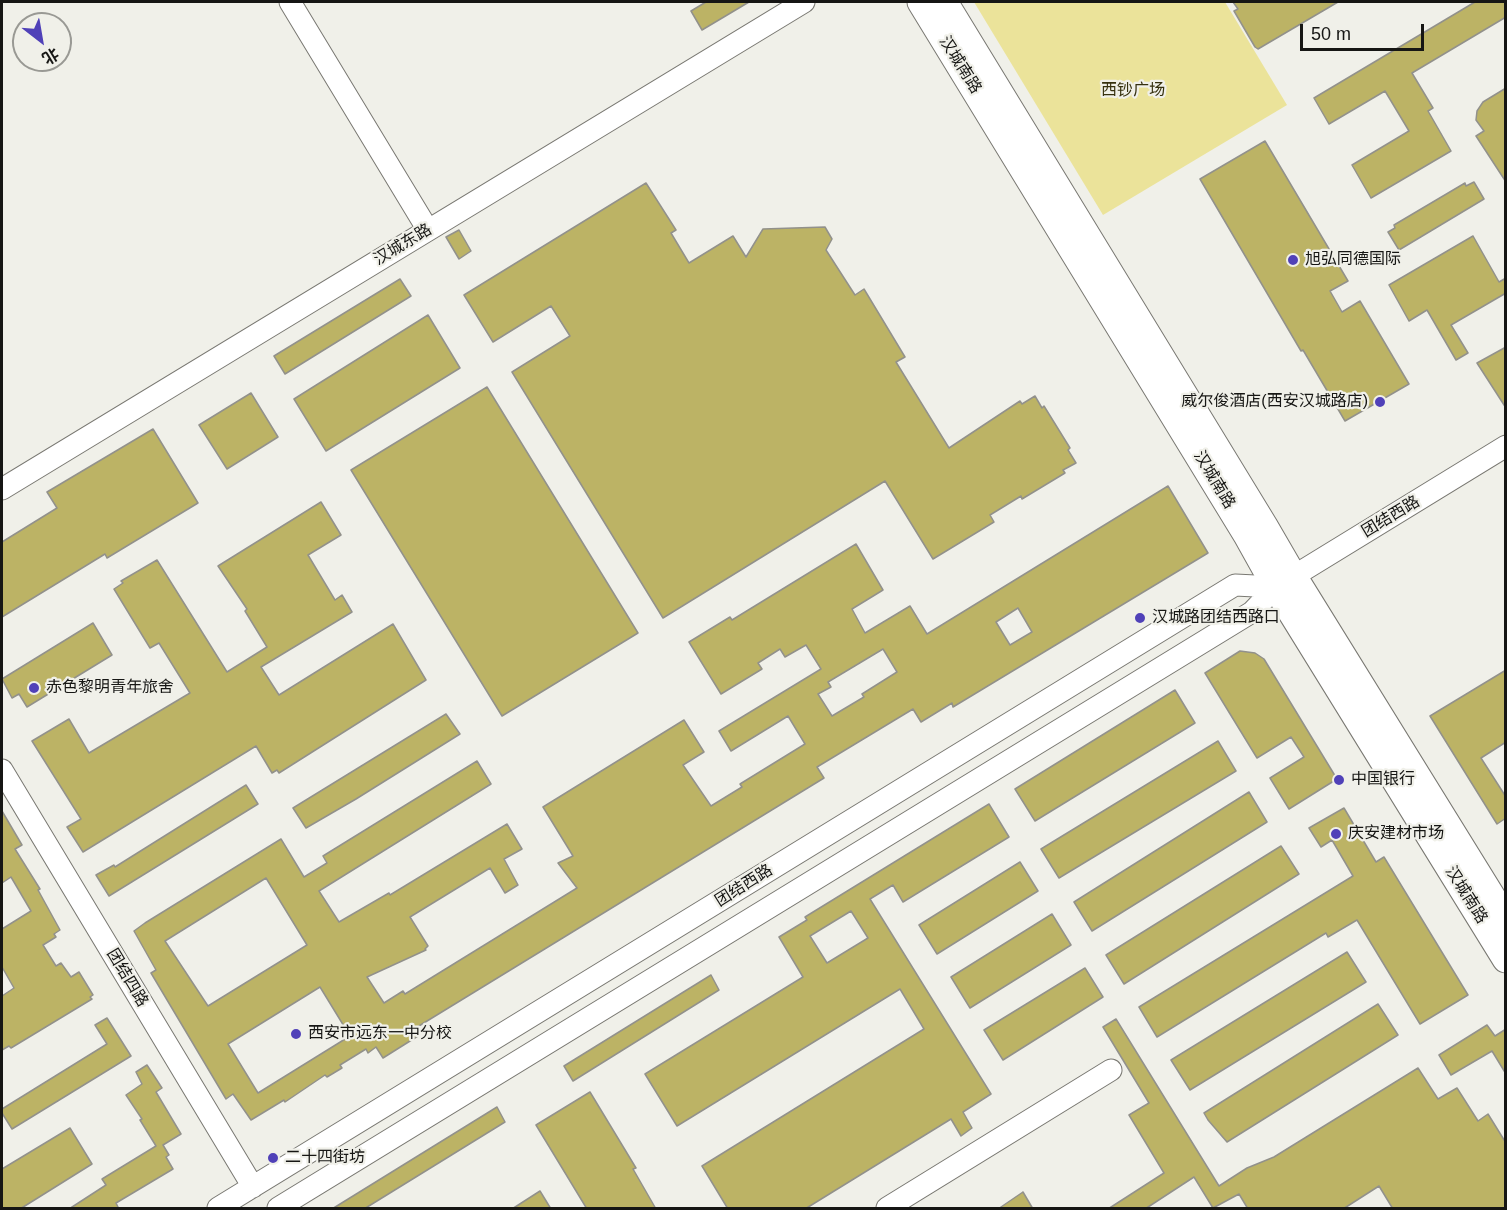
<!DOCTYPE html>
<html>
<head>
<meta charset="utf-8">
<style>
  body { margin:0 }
  #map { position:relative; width:1507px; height:1210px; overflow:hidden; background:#f0f0e9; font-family:Helvetica,"Noto Sans SC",sans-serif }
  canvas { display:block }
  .frame { position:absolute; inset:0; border:3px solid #161614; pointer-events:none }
  .north { position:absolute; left:12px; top:12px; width:60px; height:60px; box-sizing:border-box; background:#f0f0e9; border:2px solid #999994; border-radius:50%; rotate:149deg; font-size:16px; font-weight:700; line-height:24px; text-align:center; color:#161614 }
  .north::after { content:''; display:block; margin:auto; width:21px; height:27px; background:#5041b8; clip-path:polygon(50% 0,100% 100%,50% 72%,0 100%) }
  .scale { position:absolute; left:1300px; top:24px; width:124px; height:27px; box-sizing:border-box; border:3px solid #161614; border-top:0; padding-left:8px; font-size:18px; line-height:21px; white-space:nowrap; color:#161614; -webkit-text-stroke:4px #f0f0e9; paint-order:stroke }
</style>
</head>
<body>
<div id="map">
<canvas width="1507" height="1210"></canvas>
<div class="frame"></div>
<div class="north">北</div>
<div class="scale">50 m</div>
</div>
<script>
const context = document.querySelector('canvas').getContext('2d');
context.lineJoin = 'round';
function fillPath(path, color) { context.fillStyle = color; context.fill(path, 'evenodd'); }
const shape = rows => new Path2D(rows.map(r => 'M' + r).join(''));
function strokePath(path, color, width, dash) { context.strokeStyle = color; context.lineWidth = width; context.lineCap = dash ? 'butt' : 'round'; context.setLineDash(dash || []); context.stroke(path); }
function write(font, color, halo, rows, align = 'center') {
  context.font = font + ' Helvetica,"Noto Sans SC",sans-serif'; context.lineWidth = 4.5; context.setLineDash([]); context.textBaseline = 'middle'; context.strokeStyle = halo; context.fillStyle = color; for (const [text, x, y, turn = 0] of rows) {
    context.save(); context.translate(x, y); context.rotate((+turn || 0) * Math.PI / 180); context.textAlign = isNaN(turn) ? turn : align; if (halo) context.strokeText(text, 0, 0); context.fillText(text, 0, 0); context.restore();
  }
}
fillPath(shape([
  [974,2,1225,2,1287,105,1103,215]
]), '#ebe39a');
const building = shape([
  [706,2,749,2,702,30,691,11,706,2],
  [1233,2,1338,2,1258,49,1255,47,1234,11,1238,9,1233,2],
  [1475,2,1506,2,1506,17,1412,73,1433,108,1428,111,1451,151,1371,198,1352,165,1409,131,1385,91,1329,124,1314,98,1475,2],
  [1506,88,1506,182,1476,136,1484,131,1476,120,1477,111,1483,102,1506,88],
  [1265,141,1348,281,1330,291,1342,312,1360,301,1409,384,1345,421,1303,350,1301,351,1200,179,1265,141],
  [1474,182,1484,199,1399,250,1388,232,1395,228,1394,225,1465,183,1466,186,1474,182],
  [646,183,676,230,671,233,689,263,733,236,746,257,763,229,825,227,832,239,826,250,855,295,864,289,905,357,896,362,949,448,1020,401,1022,404,1035,396,1042,408,1044,406,1070,448,1068,450,1076,463,1063,470,1065,473,1022,499,1021,496,990,515,994,522,933,559,885,481,663,618,512,372,570,336,551,306,493,342,464,295,646,183],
  [459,230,471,251,459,259,446,237,459,230],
  [1473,236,1499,282,1506,278,1506,293,1451,325,1468,353,1456,360,1427,310,1409,321,1389,285,1473,236],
  [400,279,411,296,285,374,274,356,400,279],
  [428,315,460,368,326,451,294,399,428,315],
  [1506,347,1506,408,1477,363,1506,347],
  [487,387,638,633,502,716,351,470,487,387],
  [251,393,278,437,227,469,199,425,251,393],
  [153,429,198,503,107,558,105,554,2,617,2,542,57,508,47,492,153,429],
  [1168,486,1208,553,953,707,952,703,921,722,913,709,817,767,824,778,414,1029,418,1036,383,1058,376,1047,368,1053,366,1049,340,1065,342,1068,327,1077,325,1075,285,1102,284,1100,251,1120,233,1094,226,1099,151,973,156,970,134,931,145,923,281,839,304,877,327,863,323,856,477,761,491,784,319,891,339,922,389,893,390,895,507,824,522,849,504,859,518,885,505,893,490,868,410,917,428,946,425,949,426,950,367,977,384,1003,403,991,405,994,577,888,558,863,573,856,543,807,684,720,704,752,683,765,711,806,742,787,740,784,805,744,788,716,731,751,719,731,821,669,806,645,785,657,780,649,758,663,762,669,721,694,689,642,730,617,732,620,856,544,883,590,852,609,865,633,910,606,927,634,1168,486],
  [1018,608,1032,632,1010,645,996,622,1018,608],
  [883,649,897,672,862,694,864,697,832,716,818,694,831,687,828,682,883,649],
  [266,878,307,945,208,1006,165,941,266,878],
  [320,987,350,1036,258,1093,228,1044,320,987],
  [321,502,341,535,308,555,335,600,342,595,352,612,261,667,279,695,393,624,426,680,279,773,277,770,272,773,256,746,83,852,67,827,81,819,32,741,69,719,89,753,190,693,159,643,150,648,114,589,123,583,121,581,157,560,227,672,267,647,245,611,247,609,218,566,321,502],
  [93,623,112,655,27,707,19,694,12,698,2,679,93,623],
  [1240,651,1255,653,1264,659,1337,779,1289,809,1270,778,1304,757,1291,737,1257,758,1205,673,1240,651],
  [1506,670,1506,742,1481,758,1506,797,1506,818,1497,824,1430,716,1506,670],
  [1175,690,1195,723,1035,821,1015,789,1175,690],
  [446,714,460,734,356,799,306,828,293,808,446,714],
  [1218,741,1236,771,1059,878,1041,849,1218,741],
  [246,785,258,804,109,896,96,875,114,865,115,867,246,785],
  [1249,792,1267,822,1092,931,1074,902,1249,792],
  [989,804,1009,837,903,902,893,885,870,899,991,1094,963,1112,972,1128,961,1136,951,1119,805,1209,728,1209,702,1166,924,1029,900,989,677,1126,645,1074,803,977,779,937,807,920,805,917,989,804],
  [851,911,868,938,827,963,810,936,851,911],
  [1344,808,1376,862,1384,857,1468,995,1420,1024,1357,920,1328,937,1326,933,1157,1037,1139,1007,1353,876,1332,840,1321,847,1309,828,1344,808],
  [2,811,22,845,15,849,40,889,38,890,60,930,54,934,56,937,43,945,56,966,61,963,71,977,79,972,93,995,90,997,92,999,11,1048,9,1046,2,1050,2,996,14,988,2,967,2,929,31,911,11,877,2,883,2,811],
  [1281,846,1299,874,1124,984,1106,955,1281,846],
  [1020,862,1038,891,937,954,919,925,1020,862],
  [1052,914,1071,945,970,1008,951,977,1052,914],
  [1347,952,1366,982,1190,1090,1171,1060,1347,952],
  [1085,968,1103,997,1003,1060,984,1030,1085,968],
  [711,975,719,990,573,1081,564,1066,711,975],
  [1378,1004,1398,1035,1227,1142,1208,1120,1204,1113,1378,1004],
  [107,1018,131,1056,12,1129,2,1113,2,1109,107,1044,95,1025,107,1018],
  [1116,1019,1219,1186,1247,1168,1274,1157,1418,1068,1438,1099,1457,1088,1478,1121,1488,1114,1506,1143,1506,1209,1393,1209,1379,1186,1343,1209,1248,1209,1239,1194,1213,1208,1194,1177,1145,1209,1108,1209,1164,1173,1129,1115,1149,1103,1103,1027,1116,1019],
  [1487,1025,1495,1036,1506,1029,1506,1074,1492,1051,1451,1075,1439,1055,1487,1025],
  [147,1065,162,1088,156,1092,181,1134,163,1145,169,1155,166,1157,173,1169,116,1203,119,1209,69,1209,106,1185,102,1179,156,1146,140,1120,142,1119,126,1095,142,1084,136,1072,147,1065],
  [590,1092,636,1168,633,1169,656,1209,587,1209,536,1125,590,1092],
  [497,1107,505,1122,364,1209,332,1209,497,1107],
  [70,1128,92,1164,20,1209,2,1209,2,1169,70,1128],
  [540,1191,551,1209,512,1209,540,1191],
  [1023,1192,1033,1209,998,1209,1023,1192]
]);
fillPath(building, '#bcb365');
strokePath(building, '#92918b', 1.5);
const minor = shape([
  [290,2,428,230],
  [2,489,804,2],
  [2,770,253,1187],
  [218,1208,1235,585,1276,587],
  [278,1208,1252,612,1276,587,1506,446],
  [887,1208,1111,1070]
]);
const major = shape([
  [921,2,1247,535,1276,587,1506,959],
  [944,2,1264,526,1293,576,1506,920]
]);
strokePath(minor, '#797872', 23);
strokePath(major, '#797872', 29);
strokePath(minor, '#fff', 21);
strokePath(major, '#fff', 27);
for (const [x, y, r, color] of [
  [1293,260,6,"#5041b8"],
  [1380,402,6,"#5041b8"],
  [1140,618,6,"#5041b8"],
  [34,688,6,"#5041b8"],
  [1339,780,6,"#5041b8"],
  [1336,834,6,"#5041b8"],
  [296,1034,6,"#5041b8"],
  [273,1158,6,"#5041b8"]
]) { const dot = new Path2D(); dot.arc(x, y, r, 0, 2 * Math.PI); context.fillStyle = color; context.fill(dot); strokePath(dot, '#f0f0e9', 2); }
write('16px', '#161614', '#f0f0e9', [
  ["汉城南路",960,65,58],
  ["汉城东路",403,245,-31],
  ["汉城南路",1214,480,59],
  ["团结西路",1391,517,-31],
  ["团结西路",744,886,-32],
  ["汉城南路",1466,895,58],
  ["团结四路",127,978,59]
]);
write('16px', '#36310f', '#f0f0e9', [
  ["西钞广场",1133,91]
]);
write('16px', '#161614', '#f0f0e9', [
  ["旭弘同德国际",1305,260],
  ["威尔俊酒店(西安汉城路店)",1368,402,"right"],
  ["汉城路团结西路口",1152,618],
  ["赤色黎明青年旅舍",46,688],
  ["中国银行",1351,780],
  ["庆安建材市场",1348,834],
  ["西安市远东一中分校",308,1034],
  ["二十四街坊",285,1158]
], 'left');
</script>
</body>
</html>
